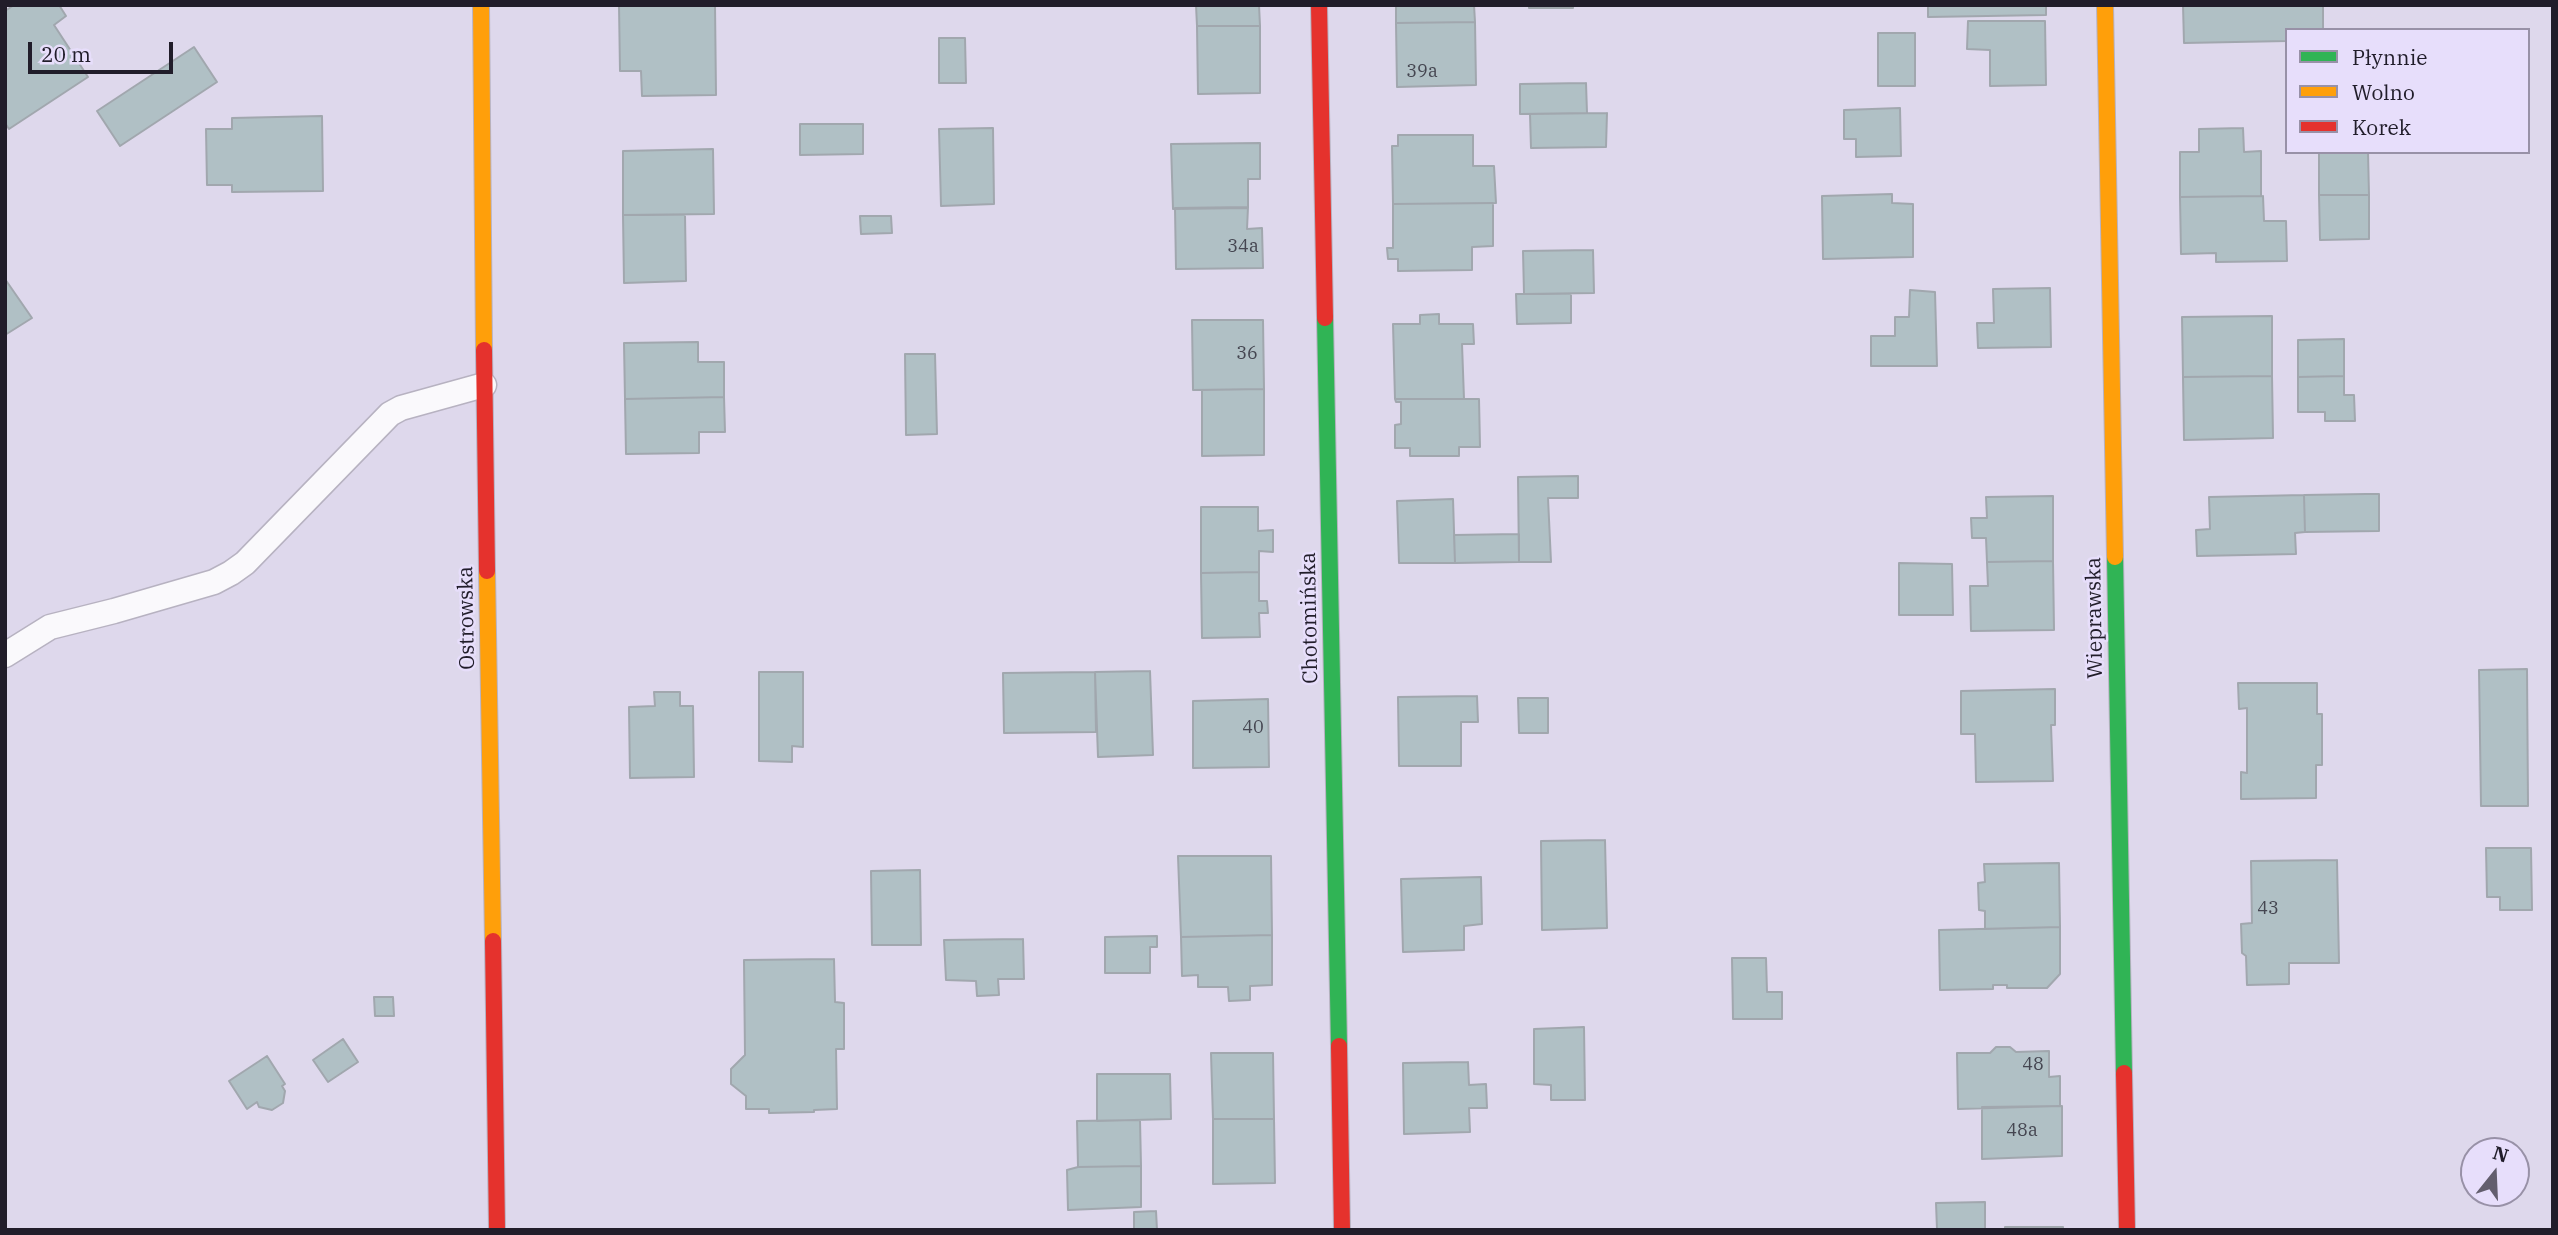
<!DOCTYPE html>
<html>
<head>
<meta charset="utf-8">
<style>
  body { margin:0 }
  #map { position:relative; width:2558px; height:1235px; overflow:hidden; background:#ded8ec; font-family:"IBM Plex Serif",serif }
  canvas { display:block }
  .frame { position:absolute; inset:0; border:7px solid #211d2a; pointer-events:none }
  .legend { position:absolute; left:2285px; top:28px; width:245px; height:126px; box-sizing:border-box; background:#e7defb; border:2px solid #9891a7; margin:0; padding:9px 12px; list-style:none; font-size:21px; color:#211d2a }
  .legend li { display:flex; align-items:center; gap:14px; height:35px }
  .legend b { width:35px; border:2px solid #9891a7 }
  .north { position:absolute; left:2460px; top:1137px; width:70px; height:70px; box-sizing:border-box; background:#e7defb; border:2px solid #9891a7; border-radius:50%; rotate:18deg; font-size:19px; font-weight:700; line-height:28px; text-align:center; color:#211d2a }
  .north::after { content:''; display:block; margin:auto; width:24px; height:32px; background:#635e6e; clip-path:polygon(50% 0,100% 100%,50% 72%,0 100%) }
  .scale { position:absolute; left:28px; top:42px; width:145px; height:32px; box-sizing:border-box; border:4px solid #211d2a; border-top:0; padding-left:9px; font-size:21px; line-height:24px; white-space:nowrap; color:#211d2a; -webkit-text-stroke:5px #e7defb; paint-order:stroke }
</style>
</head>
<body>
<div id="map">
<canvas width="2558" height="1235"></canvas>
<div class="frame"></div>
<ul class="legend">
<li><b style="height:9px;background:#30b455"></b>Płynnie</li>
<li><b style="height:9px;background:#ff9f0a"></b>Wolno</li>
<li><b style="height:9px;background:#e5322d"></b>Korek</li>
</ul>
<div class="north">N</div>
<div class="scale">20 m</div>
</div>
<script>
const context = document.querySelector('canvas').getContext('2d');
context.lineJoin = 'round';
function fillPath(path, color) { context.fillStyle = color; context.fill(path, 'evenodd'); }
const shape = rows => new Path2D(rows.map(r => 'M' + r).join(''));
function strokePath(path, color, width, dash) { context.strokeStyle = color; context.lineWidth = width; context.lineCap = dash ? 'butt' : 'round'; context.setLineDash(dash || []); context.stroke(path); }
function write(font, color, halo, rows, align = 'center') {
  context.font = font + ' "IBM Plex Serif",serif'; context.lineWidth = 5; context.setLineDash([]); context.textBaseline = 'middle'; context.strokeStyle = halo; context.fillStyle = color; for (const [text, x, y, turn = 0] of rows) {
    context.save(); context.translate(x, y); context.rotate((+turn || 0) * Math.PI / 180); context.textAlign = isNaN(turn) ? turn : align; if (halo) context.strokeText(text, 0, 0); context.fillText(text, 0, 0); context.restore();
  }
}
const building = shape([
  [14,5,59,5,66,16,54,25,88,77,9,129,5,123,5,11,14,5],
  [619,5,715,5,716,95,642,96,641,71,620,71,619,5],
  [1196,5,1259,5,1260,26,1197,26,1196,5],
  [1396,5,1474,5,1475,22,1396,23,1396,5],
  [1529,5,1573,5,1573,8,1529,8,1529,5],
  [1928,5,2046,5,2046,15,1928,17,1928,5],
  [2183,5,2323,5,2323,30,2287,30,2287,41,2184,43,2183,5],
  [1968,21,2045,21,2046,85,1990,86,1990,50,1967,49,1968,21],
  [1475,22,1476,85,1397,87,1396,23,1475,22],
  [1197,26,1260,26,1260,93,1198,94,1197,26],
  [1878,33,1915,33,1915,86,1878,86,1878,33],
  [939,38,965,38,966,83,939,83,939,38],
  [194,47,217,82,120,146,97,111,194,47],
  [1586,83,1587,113,1520,114,1520,84,1586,83],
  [1900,108,1901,156,1856,157,1856,139,1844,139,1844,110,1900,108],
  [1607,113,1606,147,1531,148,1530,114,1607,113],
  [322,116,323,191,232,192,232,185,207,185,206,129,232,129,232,118,322,116],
  [800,124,863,124,863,154,800,155,800,124],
  [993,128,994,204,941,206,939,129,993,128],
  [2243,128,2244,152,2261,151,2261,196,2180,197,2180,152,2199,152,2199,129,2243,128],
  [1398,135,1473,135,1473,166,1494,166,1496,203,1393,204,1392,146,1398,146,1398,135],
  [1260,143,1260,179,1248,179,1248,208,1173,209,1171,144,1260,143],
  [713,149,714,214,623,215,623,151,713,149],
  [2319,152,2368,152,2369,195,2319,195,2319,152],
  [1892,194,1892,203,1913,204,1913,257,1823,259,1822,196,1892,194],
  [2319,195,2369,195,2369,239,2320,240,2319,195],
  [2263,196,2264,221,2286,221,2287,261,2216,262,2216,253,2181,254,2180,197,2263,196],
  [1493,203,1493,246,1472,247,1472,270,1398,271,1398,259,1388,259,1387,248,1393,248,1393,204,1493,203],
  [1248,207,1247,229,1262,228,1263,268,1176,269,1175,208,1248,207],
  [623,215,685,215,686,281,624,283,623,215],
  [860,216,891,216,892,233,861,234,860,216],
  [1593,250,1594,293,1524,294,1523,251,1593,250],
  [5,279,32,318,5,335,5,279],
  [2050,288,2051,347,1978,348,1977,323,1994,323,1993,289,2050,288],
  [1910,290,1935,292,1937,366,1871,366,1871,336,1895,336,1895,317,1909,317,1910,290],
  [1516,294,1571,294,1571,323,1517,324,1516,294],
  [1439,314,1439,324,1473,324,1474,344,1462,344,1464,399,1395,399,1393,324,1420,324,1420,315,1439,314],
  [2272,316,2272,376,2183,377,2182,317,2272,316],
  [1192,320,1263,320,1264,389,1193,390,1192,320],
  [2344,339,2344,376,2298,377,2298,340,2344,339],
  [698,342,698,362,724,362,724,397,625,399,624,343,698,342],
  [905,354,935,354,937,434,906,435,905,354],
  [2272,376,2273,438,2184,440,2183,377,2272,376],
  [2344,376,2344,395,2354,395,2355,421,2325,421,2325,412,2298,412,2298,377,2344,376],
  [1264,389,1264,455,1202,456,1202,390,1264,389],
  [724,397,725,432,699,432,699,453,626,454,625,399,724,397],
  [1395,399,1479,399,1480,447,1459,447,1459,456,1410,456,1410,448,1395,448,1395,425,1401,424,1401,402,1396,402,1395,399],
  [1578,476,1578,498,1548,498,1551,562,1519,562,1518,477,1578,476],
  [2366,494,2379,494,2379,531,2305,532,2304,495,2366,494],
  [2304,495,2305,532,2295,533,2296,554,2197,556,2196,530,2210,529,2209,497,2304,495],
  [2053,496,2053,561,1987,562,1986,538,1972,538,1971,518,1987,518,1986,497,2053,496],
  [1453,499,1455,563,1399,563,1397,501,1453,499],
  [1201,507,1258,507,1258,531,1273,530,1273,552,1259,551,1259,572,1201,573,1201,507],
  [1519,534,1519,562,1455,563,1454,535,1519,534],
  [2053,561,2054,630,1971,631,1970,586,1988,586,1987,562,2053,561],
  [1899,563,1952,564,1953,615,1899,615,1899,563],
  [1259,572,1259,601,1267,601,1268,613,1259,613,1260,637,1202,638,1201,573,1259,572],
  [2527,669,2528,806,2481,806,2479,670,2527,669],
  [1150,671,1153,755,1098,757,1095,672,1150,671],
  [759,672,803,672,803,747,792,746,792,762,759,761,759,672],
  [1095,672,1096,732,1004,733,1003,673,1095,672],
  [2238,683,2317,683,2317,714,2322,714,2322,765,2316,765,2316,798,2241,799,2241,772,2247,773,2247,708,2239,709,2238,683],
  [2055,689,2055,725,2051,725,2053,781,1976,782,1975,734,1961,734,1961,691,2055,689],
  [654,692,680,692,680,706,693,706,694,777,630,778,629,707,655,706,654,692],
  [1477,696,1478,722,1461,722,1461,766,1399,766,1398,697,1477,696],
  [1518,698,1548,698,1548,733,1519,733,1518,698],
  [1268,699,1269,767,1193,768,1193,701,1268,699],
  [1605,840,1607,928,1542,930,1541,841,1605,840],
  [2486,848,2531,848,2532,910,2500,910,2500,897,2487,897,2486,848],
  [1178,856,1271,856,1272,935,1181,937,1178,856],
  [2337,860,2339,963,2289,963,2289,984,2247,985,2246,956,2242,953,2241,924,2252,923,2251,861,2337,860],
  [2059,863,2060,927,1985,929,1985,911,1979,910,1978,883,1985,882,1984,864,2059,863],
  [920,870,921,945,872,945,871,871,920,870],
  [1481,877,1482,924,1464,926,1464,950,1403,952,1401,879,1481,877],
  [2060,927,2060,974,2047,988,2007,988,2007,985,1993,985,1993,989,1940,990,1939,930,2060,927],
  [1272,935,1272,985,1250,986,1250,1000,1229,1001,1228,987,1198,987,1198,975,1182,976,1181,937,1272,935],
  [1157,936,1157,947,1150,947,1150,973,1105,973,1105,937,1157,936],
  [1023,939,1024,979,998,979,999,995,977,996,976,981,946,980,944,940,1023,939],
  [1732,958,1766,958,1767,992,1782,992,1782,1019,1733,1019,1732,958],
  [834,959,835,1002,844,1003,844,1049,836,1049,837,1109,814,1110,814,1112,769,1113,769,1109,746,1109,746,1096,731,1084,731,1069,745,1055,744,960,834,959],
  [374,997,393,997,394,1016,375,1016,374,997],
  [1584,1027,1585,1100,1551,1100,1551,1085,1534,1084,1534,1029,1584,1027],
  [343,1039,358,1062,328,1082,313,1060,343,1039],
  [1996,1047,2010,1047,2016,1052,2049,1051,2049,1077,2060,1076,2060,1106,1958,1109,1957,1053,1990,1053,1996,1047],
  [1211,1053,1273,1053,1274,1119,1213,1119,1211,1053],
  [267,1056,285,1084,282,1086,285,1091,283,1103,272,1110,259,1107,257,1102,247,1109,229,1081,267,1056],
  [1468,1062,1469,1085,1486,1084,1487,1108,1469,1108,1470,1132,1404,1134,1403,1063,1468,1062],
  [1097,1074,1170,1074,1171,1119,1097,1121,1097,1074],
  [2062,1106,2062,1156,1982,1159,1982,1107,2062,1106],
  [1213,1119,1274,1119,1275,1183,1213,1184,1213,1119],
  [1140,1120,1141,1166,1078,1167,1077,1121,1140,1120],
  [1141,1166,1141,1207,1068,1210,1067,1170,1078,1167,1141,1166],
  [1985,1202,1985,1230,1927,1230,1937,1229,1936,1203,1985,1202],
  [1156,1211,1157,1230,1134,1230,1134,1212,1156,1211],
  [2005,1227,2063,1227,2063,1230,2005,1230,2005,1227]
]);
fillPath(building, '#b0c0c5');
strokePath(building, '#a1a7ae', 2);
const lane = shape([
  [5,655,50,627,114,611,214,582,231,573,245,563,390,414,401,408,484,385]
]);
const fast = shape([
  [1325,318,1339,1046],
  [2115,557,2124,1073]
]);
const slow = shape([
  [481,5,484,350],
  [2105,5,2115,557],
  [487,571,493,941]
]);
const jam = shape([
  [1319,5,1325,318],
  [484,350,487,571],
  [493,941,497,1230],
  [1339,1046,1342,1230],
  [2124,1073,2127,1230]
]);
strokePath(lane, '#b7b2c1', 27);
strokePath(fast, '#b7b2c1', 18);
strokePath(slow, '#b7b2c1', 18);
strokePath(jam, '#b7b2c1', 18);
strokePath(lane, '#faf9fc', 24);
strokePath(fast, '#30b455', 16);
strokePath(slow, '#ff9f0a', 16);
strokePath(jam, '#e5322d', 16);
write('18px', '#454651', null, [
  ["39a",1422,72],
  ["34a",1243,247],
  ["36",1247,354],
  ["40",1253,728],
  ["43",2268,909],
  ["48",2033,1065],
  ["48a",2022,1131]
]);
write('21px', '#211d2a', '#e7defb', [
  ["Ostrowska",467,618,-91],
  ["Chotomińska",1310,618,-91],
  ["Wieprawska",2095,618,-91]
]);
</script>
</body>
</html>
